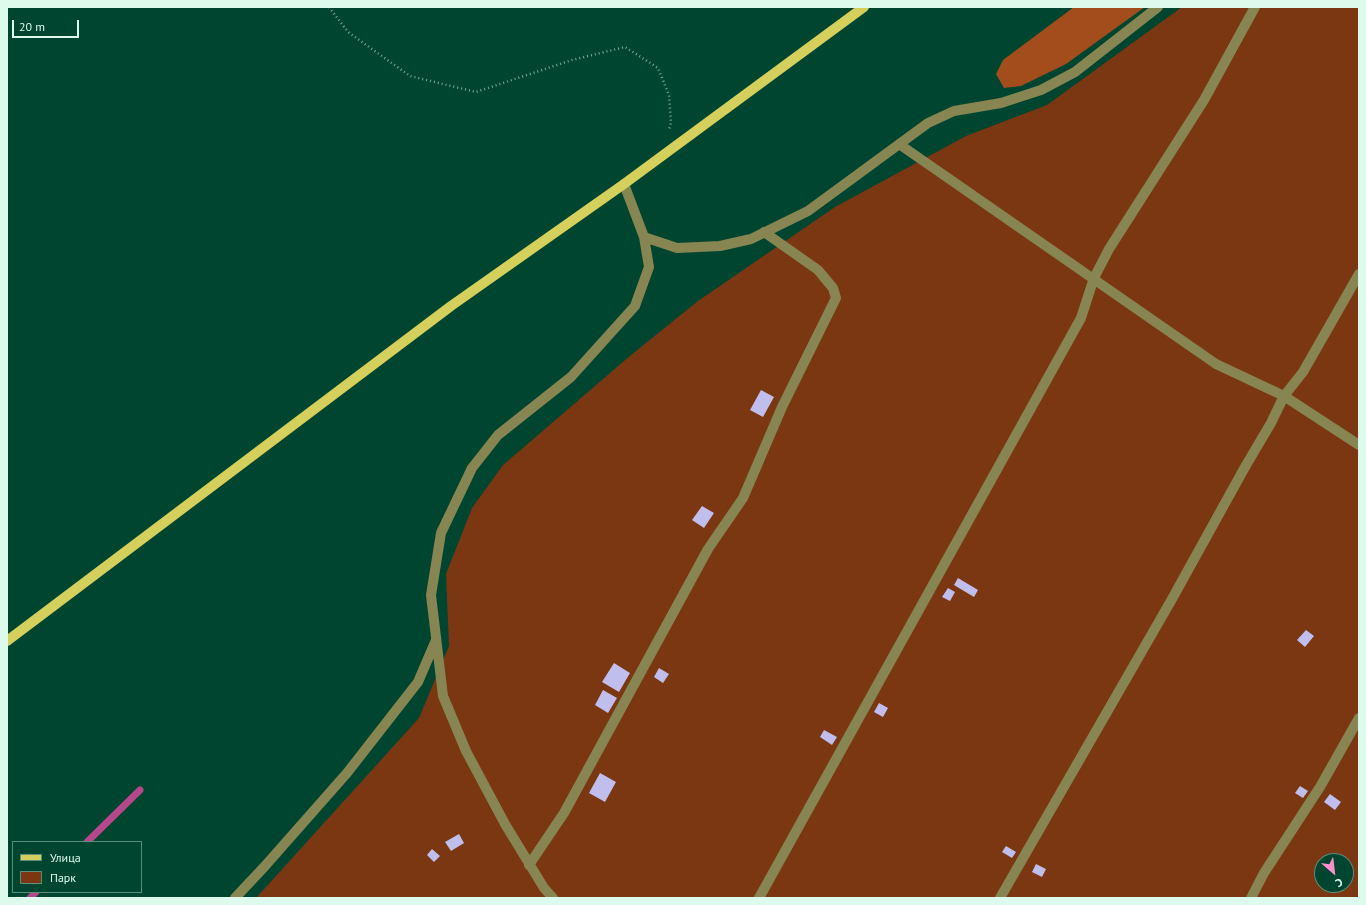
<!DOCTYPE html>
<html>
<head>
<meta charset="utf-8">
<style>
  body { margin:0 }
  #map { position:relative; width:1366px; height:905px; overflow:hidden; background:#004530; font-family:"PT Sans",sans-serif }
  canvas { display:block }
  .frame { position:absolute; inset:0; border:8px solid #ddfbed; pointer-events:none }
  .legend { position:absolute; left:12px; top:841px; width:130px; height:52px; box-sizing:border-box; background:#004530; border:1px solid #588e7c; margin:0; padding:5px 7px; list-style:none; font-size:12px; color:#ddfbed }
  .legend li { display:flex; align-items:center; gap:8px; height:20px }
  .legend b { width:20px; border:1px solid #588e7c }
  .north { position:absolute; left:1314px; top:853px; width:40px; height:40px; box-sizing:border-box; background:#004530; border:1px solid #588e7c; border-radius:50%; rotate:152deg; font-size:11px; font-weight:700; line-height:16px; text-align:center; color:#ddfbed }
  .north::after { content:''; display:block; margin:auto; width:14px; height:18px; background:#f890cb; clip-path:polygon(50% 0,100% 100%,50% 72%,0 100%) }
  .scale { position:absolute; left:12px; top:20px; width:67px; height:18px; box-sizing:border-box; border:2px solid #ddfbed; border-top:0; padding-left:5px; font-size:12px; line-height:14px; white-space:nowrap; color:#ddfbed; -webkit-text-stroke:3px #004530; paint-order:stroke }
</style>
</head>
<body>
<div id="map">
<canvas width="1366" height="905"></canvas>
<div class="frame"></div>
<ul class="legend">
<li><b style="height:5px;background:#d5cf5c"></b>Улица</li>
<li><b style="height:11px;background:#7a3712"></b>Парк</li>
</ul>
<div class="north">С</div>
<div class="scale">20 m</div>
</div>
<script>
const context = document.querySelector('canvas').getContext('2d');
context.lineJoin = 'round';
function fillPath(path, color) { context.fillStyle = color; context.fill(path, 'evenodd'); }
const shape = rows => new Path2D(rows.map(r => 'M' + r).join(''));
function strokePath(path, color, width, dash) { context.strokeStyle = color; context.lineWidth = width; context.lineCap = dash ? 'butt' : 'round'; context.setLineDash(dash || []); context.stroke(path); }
fillPath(shape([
  [1182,7,1359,7,1359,898,256,898,419,718,449,646,446,574,472,508,503,465,631,355,698,301,835,207,966,136,1047,105],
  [1322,861,1346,861,1346,885,1322,885]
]), '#7a3712');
fillPath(shape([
  [1074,7,1145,7,1066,64,1021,86,1004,88,996,74,1003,60]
]), '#a34d1d');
strokePath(shape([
  [87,842,140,790],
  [30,898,36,892]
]), '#b5478a', 7);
fillPath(shape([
  [761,390,774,397,763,417,750,410],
  [702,506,714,513,704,528,692,520],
  [958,578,978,590,974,597,954,585],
  [948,588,955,592,950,601,942,597],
  [1306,630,1314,636,1305,647,1297,640],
  [614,663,630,673,619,692,602,682],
  [659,668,669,674,663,683,654,677],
  [603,690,617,698,608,713,595,705],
  [879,703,888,708,883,717,874,712],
  [824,730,837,737,832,745,820,737],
  [600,773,616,782,605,802,589,793],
  [1300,786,1308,791,1303,798,1295,793],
  [1330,794,1341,802,1335,810,1324,802],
  [459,834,464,843,451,851,445,842],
  [1006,846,1016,852,1012,858,1002,852],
  [432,849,440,856,434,862,427,855],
  [1036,864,1046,869,1042,877,1032,872]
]), '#bfbeec');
strokePath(shape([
  [329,7,348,32,410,76,476,92,572,60,625,47,658,68,669,95,671,122,669,130]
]), '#79a998', 2.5, [1, 3]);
strokePath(shape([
  [899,144,1216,364,1284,396,1359,445],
  [644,237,677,248,720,246,751,239,808,211,928,123,954,111,1001,103,1041,90,1075,72,1158,7],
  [529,865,564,813,708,549,743,498,782,407,836,298,833,288,818,270,764,232],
  [235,898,265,866,347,773,418,682,436,640],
  [553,898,544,888,505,824,466,751,443,696,431,595,441,533,472,468,498,435,571,377,635,306,649,267,644,237,624,184],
  [759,898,1081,318,1094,278,1109,249,1204,100,1255,7],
  [1000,898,1172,599,1245,467,1271,423,1284,396,1303,372,1359,274],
  [1251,898,1264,873,1320,787,1359,718]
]), '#878551', 10);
strokePath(shape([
  [7,641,451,306,624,184,864,7]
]), '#d5cf5c', 10);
</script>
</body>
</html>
